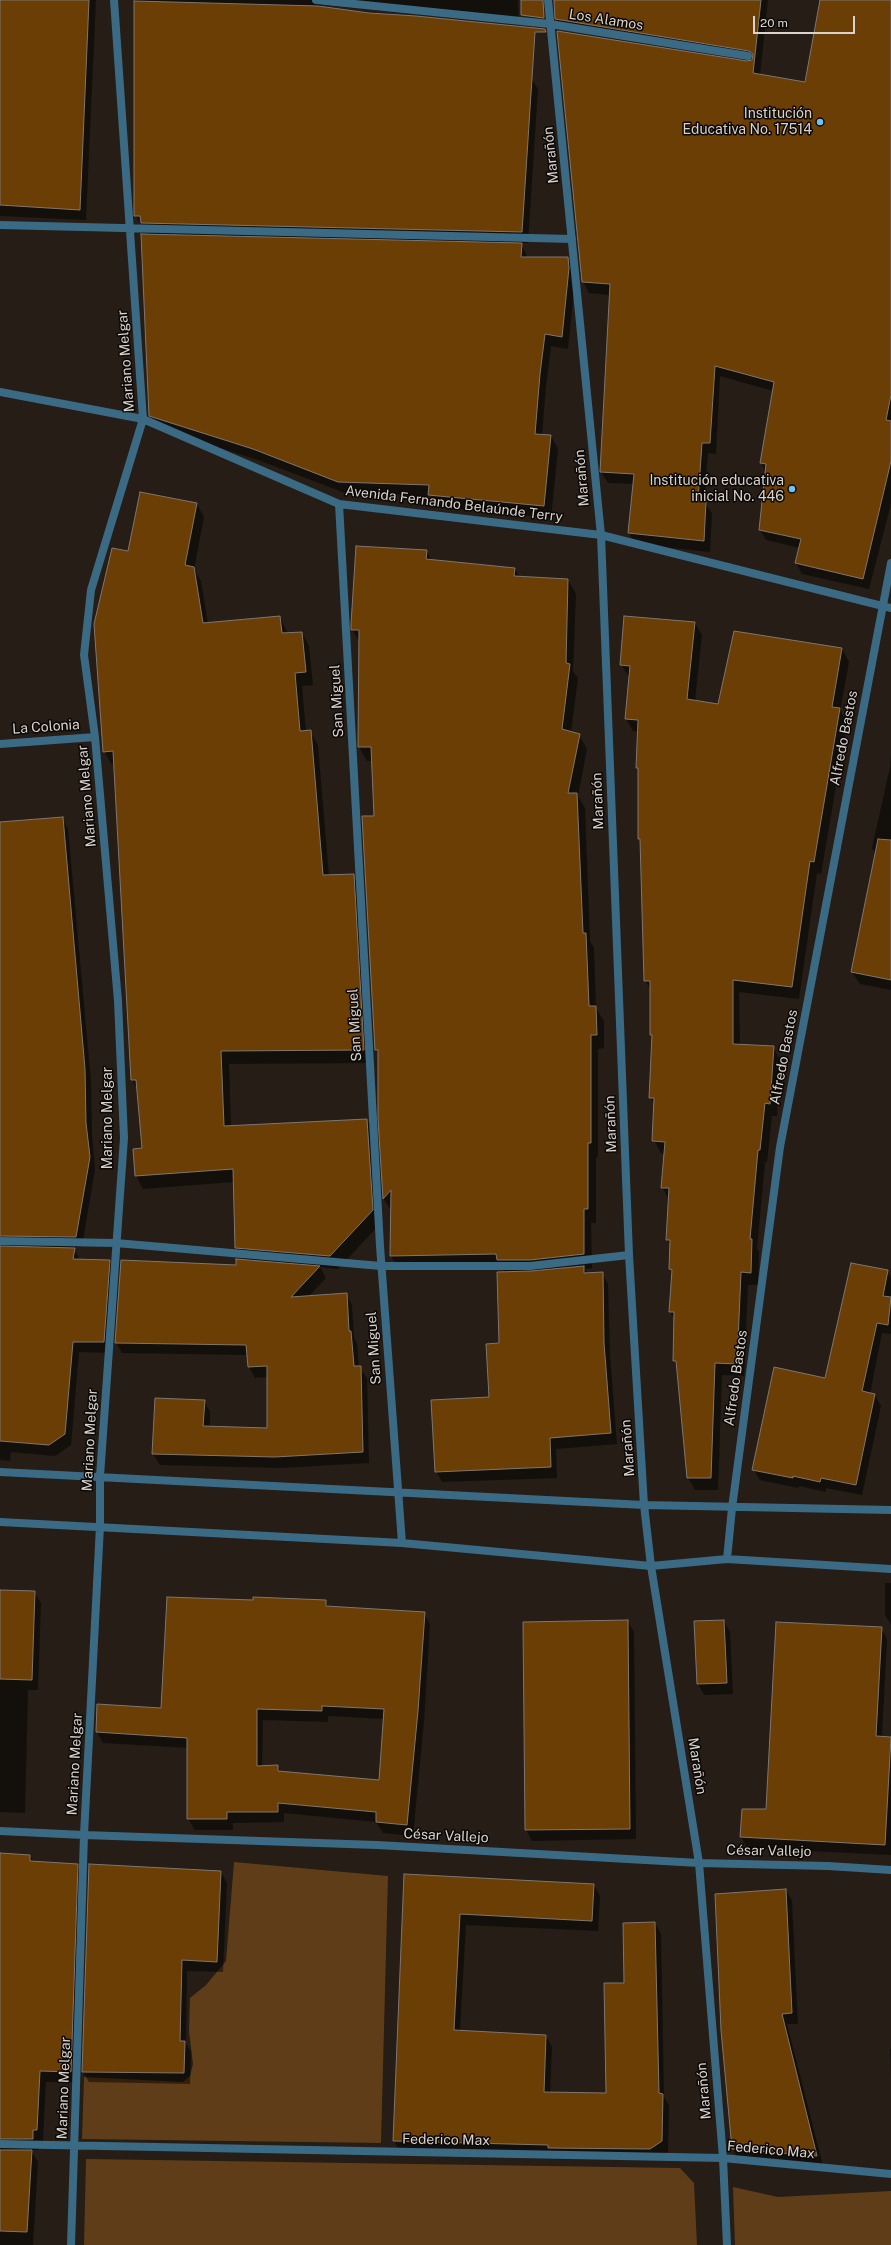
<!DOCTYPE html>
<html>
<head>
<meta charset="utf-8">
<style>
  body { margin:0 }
  #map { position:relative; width:891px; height:2245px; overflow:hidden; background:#251d16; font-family:"Public Sans",sans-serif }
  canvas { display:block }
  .scale { position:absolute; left:753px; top:16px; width:102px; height:18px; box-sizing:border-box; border:2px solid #d9d3cf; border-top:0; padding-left:5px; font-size:12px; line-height:14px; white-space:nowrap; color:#d9d3cf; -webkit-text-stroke:3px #0b0806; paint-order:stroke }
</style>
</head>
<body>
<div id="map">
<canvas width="891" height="2245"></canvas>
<div class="scale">20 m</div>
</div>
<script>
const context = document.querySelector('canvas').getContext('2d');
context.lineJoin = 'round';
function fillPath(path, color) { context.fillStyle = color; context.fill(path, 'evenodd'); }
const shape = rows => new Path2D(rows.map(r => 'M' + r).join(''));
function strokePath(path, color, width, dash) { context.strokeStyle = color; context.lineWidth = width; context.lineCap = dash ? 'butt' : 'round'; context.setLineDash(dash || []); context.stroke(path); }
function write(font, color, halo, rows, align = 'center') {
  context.font = font + ' "Public Sans",sans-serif'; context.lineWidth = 3; context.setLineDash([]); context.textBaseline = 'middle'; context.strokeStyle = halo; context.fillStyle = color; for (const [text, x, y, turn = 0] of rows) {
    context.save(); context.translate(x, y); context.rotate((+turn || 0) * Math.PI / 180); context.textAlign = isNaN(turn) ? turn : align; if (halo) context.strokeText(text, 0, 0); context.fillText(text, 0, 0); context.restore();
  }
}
fillPath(shape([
  [234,1862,388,1876,381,2143,82,2139,84,2077,183,2082,190,2076,193,2064,189,2031,190,1998,206,1985,226,1961],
  [86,2159,680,2168,694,2183,697,2245,84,2245],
  [733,2187,778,2197,891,2191,891,2245,735,2245]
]), '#5f3d19');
fillPath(shape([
  [0,0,96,0,86,220,0,216],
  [135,0,518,0,519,25,323,5,319,7,513,27,531,78,538,89,528,243,520,243,528,258,567,258,574,270,575,281,568,349,551,346,546,386,542,436,551,436,558,449,551,518,437,507,431,496,345,493,261,461,157,428,150,415,149,235,135,215],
  [557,0,768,0,760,75,806,83,821,0,891,0,891,504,869,589,802,574,796,563,800,548,766,540,760,530,766,473,761,462,773,391,720,376,716,454,708,453,704,502,712,513,710,552,635,544,629,533,634,484,608,483,601,472,610,295,589,293,583,282,747,62,752,61,563,30,556,19],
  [197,504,204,517,194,569,201,581,208,624,280,617,288,634,302,633,309,646,313,685,302,686,306,732,310,731,318,745,329,876,353,875,361,888,371,1063,229,1064,231,1127,367,1120,375,1133,380,1224,338,1269,320,1267,326,1278,308,1297,346,1294,352,1305,354,1338,357,1343,359,1367,367,1378,369,1463,281,1468,160,1465,153,1454,204,1401,210,1412,210,1427,268,1429,268,1377,255,1378,249,1367,248,1355,122,1353,116,1342,244,1261,236,1248,234,1182,143,1189,136,1176,143,1149,138,1090,132,1080,115,764,112,765,104,751,128,553],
  [426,551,432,560,515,568,520,578,568,580,576,594,573,671,578,678,571,733,579,735,587,749,578,796,585,808,590,941,594,948,596,1008,604,1021,604,1048,598,1049,598,1157,596,1157,596,1223,591,1223,592,1268,585,1269,588,1274,602,1273,608,1284,610,1355,617,1444,556,1449,557,1478,442,1482,436,1471,490,1398,500,1344,505,1272,502,1267,399,1270,391,1256,392,1212,384,1199,379,1119,379,1056,376,1050,375,817,373,761,367,761,359,747,360,643,352,630],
  [625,617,695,623,702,635,695,701,719,705,735,632,842,649,849,662,840,711,847,722,821,874,817,873,799,999,739,992,740,1045,773,1047,780,1060,777,1116,772,1116,767,1162,765,1162,757,1248,759,1252,758,1285,748,1285,744,1376,722,1375,718,1490,695,1490,688,1478,678,1369,674,1361,675,1320,670,1312,672,1273,670,1269,671,1246,667,1240,669,1200,662,1187,665,1154,661,1153,654,1140,655,1106,650,1097,653,1038,651,1034,651,991,645,980,641,842,639,839,639,772,637,768,638,732,633,731,626,719,630,678,621,665],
  [891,754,891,990,860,984,852,972,876,855,872,848,890,767],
  [62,818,68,829,91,1081,92,1135,95,1169,82,1247,73,1247,80,1260,109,1261,116,1272,110,1353,79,1352,71,1445,55,1456,11,1452,10,1461,0,1460,0,823],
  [887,1271,891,1278,891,1334,882,1333,870,1394,875,1395,881,1406,862,1495,826,1488,826,1492,799,1486,798,1488,760,1480,754,1470,826,1379],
  [885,1583,891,1583,891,1625,885,1615],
  [34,1592,41,1603,38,1690,28,1690,25,1813,0,1812,0,1607],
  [254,1601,325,1601,329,1607,424,1613,430,1624,424,1722,413,1836,383,1833,376,1822,284,1813,284,1822,233,1823,233,1830,195,1830,188,1819,188,1748,103,1743,97,1732,162,1709],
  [328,1716,385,1719,380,1782,281,1773,278,1766,262,1767,263,1720,328,1722],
  [627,1621,634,1632,636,1839,532,1841,526,1830],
  [724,1621,730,1632,733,1694,704,1695,698,1684,695,1622],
  [881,1628,887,1639,882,1737,891,1738,891,1855,747,1848,741,1837,767,1810],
  [0,1854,30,1856,34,1862,77,1865,83,1876,77,2082,46,2082,43,2141,39,2141,38,2150,31,2150,38,2162,33,2245,0,2245],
  [221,1872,227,1883,223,1972,187,1971,186,2043,191,2052,190,2084,89,2082,83,2072],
  [405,1875,594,1885,600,1896,598,1931,466,1925,460,2031,546,2036,552,2047,550,2093,607,2094,625,1984,655,1923,661,1934,664,2097,669,2105,668,2152,656,2160,556,2159,554,2155,400,2152,394,2141],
  [786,1890,792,1901,798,2024,787,2024,823,2166,739,2160,733,2149,722,2030],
  [890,2049,891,2049,891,2075]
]), '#0007');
const building = shape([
  [0,0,89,0,80,210,0,205,0,0],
  [521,0,543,0,544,18,521,15,521,0],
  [554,0,761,0,753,73,805,82,820,0,891,0,891,395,886,420,891,421,891,461,863,579,795,563,801,539,759,530,766,464,760,463,774,382,715,366,710,443,702,443,698,500,706,501,704,541,628,533,634,474,600,472,610,284,582,282,557,31,747,61,752,60,753,54,749,51,555,19,554,0],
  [134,1,318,6,369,13,416,16,545,29,546,32,535,32,522,232,141,223,140,216,134,216,134,1],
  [141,234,522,243,521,257,568,257,569,268,562,337,545,334,540,374,535,434,551,435,544,506,428,495,429,485,338,482,253,449,149,416,141,234],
  [140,492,197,503,185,565,194,567,203,623,280,616,282,633,302,632,306,672,295,673,300,731,311,730,323,875,354,874,364,1050,221,1051,224,1126,367,1119,373,1210,330,1256,235,1248,233,1169,135,1176,133,1149,142,1148,136,1080,131,1080,113,751,103,752,94,624,112,548,128,551,140,492],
  [356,546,427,550,426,559,515,568,514,576,568,579,566,663,570,664,562,729,580,734,568,793,577,793,583,933,586,933,589,1006,596,1006,597,1035,591,1035,591,1143,588,1143,588,1209,584,1209,584,1254,530,1260,497,1260,496,1254,390,1256,391,1190,383,1199,378,1119,378,1050,375,1050,362,816,374,816,371,747,358,747,359,630,351,630,351,624,356,546],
  [624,616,695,622,687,699,718,704,734,631,842,648,832,707,840,708,814,862,810,861,792,987,733,980,733,1044,774,1046,770,1104,765,1103,760,1150,758,1150,750,1239,752,1239,751,1273,741,1272,737,1364,715,1363,711,1478,687,1478,676,1361,673,1361,674,1312,669,1312,672,1270,669,1269,670,1240,666,1240,669,1188,661,1188,665,1142,652,1141,654,1098,649,1098,652,1035,650,1035,650,981,644,981,640,839,638,839,638,768,636,768,638,720,625,719,630,666,620,665,624,616],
  [63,817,85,1069,86,1123,90,1157,76,1237,0,1236,0,822,63,817],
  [878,839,891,840,891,980,851,972,878,839],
  [0,1246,75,1248,73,1259,110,1260,104,1342,73,1342,65,1434,49,1445,0,1441,0,1246],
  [236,1259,320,1266,291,1297,347,1293,349,1331,351,1331,354,1366,361,1366,363,1452,275,1457,152,1454,155,1398,205,1400,203,1426,267,1428,267,1366,248,1367,246,1345,115,1343,121,1260,236,1265,236,1259],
  [851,1263,888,1270,883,1296,891,1297,888,1325,877,1323,862,1391,875,1394,856,1485,821,1478,820,1482,793,1476,793,1478,752,1470,774,1367,825,1378,851,1263],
  [584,1266,584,1273,603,1272,604,1343,611,1433,550,1438,551,1467,435,1472,431,1400,489,1397,486,1344,499,1343,497,1272,531,1271,584,1266],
  [0,1590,35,1591,32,1680,0,1679,0,1590],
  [167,1597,253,1600,253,1597,326,1600,326,1606,425,1612,418,1711,407,1825,376,1822,376,1812,278,1803,278,1812,227,1812,227,1819,187,1819,187,1738,96,1732,97,1704,161,1708,167,1597],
  [322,1706,384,1709,379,1780,278,1771,278,1765,257,1766,257,1709,322,1711,322,1706],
  [628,1620,630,1829,525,1830,523,1622,628,1620],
  [724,1620,727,1683,697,1684,694,1621,724,1620],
  [776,1622,882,1627,876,1736,891,1737,885,1845,740,1837,742,1809,766,1809,776,1622],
  [0,1853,30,1855,30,1861,78,1864,71,2072,40,2071,37,2130,33,2130,33,2139,0,2139,0,1853],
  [89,1864,221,1871,217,1962,182,1960,180,2041,185,2041,184,2073,82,2072,89,1864],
  [404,1874,594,1884,592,1921,460,1914,454,2030,546,2035,544,2092,606,2093,604,1983,624,1983,623,1923,655,1922,659,2093,663,2094,662,2141,650,2149,548,2148,548,2145,393,2141,404,1874],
  [786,1889,792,2013,782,2014,817,2156,732,2149,721,2030,715,1894,786,1889],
  [0,2150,32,2150,27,2232,0,2231,0,2150]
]);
fillPath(building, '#6b3e05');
strokePath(building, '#80766e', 1);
strokePath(shape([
  [316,0,550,24,748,56],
  [548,0,601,535,629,1255,644,1505,651,1566,699,1863,723,2158,727,2245],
  [0,225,572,239],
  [0,392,143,419,339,504,601,535,891,608],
  [339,504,380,1246,402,1543],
  [0,744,95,737],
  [0,1241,116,1243,381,1266,530,1266,629,1255],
  [0,1472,644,1505,891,1510],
  [0,1522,402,1543,651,1566,727,1559,891,1569],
  [727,1559,732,1508,780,1147,891,563],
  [0,1831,84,1835,377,1845,699,1863,828,1866,891,1870],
  [0,2144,723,2158,891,2174],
  [71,2245,84,1835,100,1526,100,1476,124,1138,118,1001,95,737,84,655,91,590,143,419,114,0]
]), '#3b6a85', 8);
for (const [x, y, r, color] of [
  [820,122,4,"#6ec2f3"],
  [792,489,4,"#6ec2f3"]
]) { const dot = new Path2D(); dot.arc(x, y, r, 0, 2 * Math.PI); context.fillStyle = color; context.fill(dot); strokePath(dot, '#0b0806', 1.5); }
write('14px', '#d9d3cf', '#0b0806', [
  ["Los Alamos",606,20,9],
  ["Marañón",551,155,-96],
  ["Mariano Melgar",126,361,-94],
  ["Marañón",582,478,-95],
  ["Avenida Fernando Belaúnde Terry",454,504,7],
  ["San Miguel",337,701,-93],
  ["La Colonia",46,727,-4],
  ["Alfredo Bastos",844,738,-79],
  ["Mariano Melgar",87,796,-95],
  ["Marañón",598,801,-92],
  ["San Miguel",355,1025,-93],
  ["Alfredo Bastos",784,1057,-79],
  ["Mariano Melgar",108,1118,-90],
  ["Marañón",611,1124,-92],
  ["San Miguel",374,1348,-94],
  ["Alfredo Bastos",736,1378,-82],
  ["Mariano Melgar",90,1440,-87],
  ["Marañón",628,1448,-94],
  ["Mariano Melgar",75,1764,-87],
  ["Marañón",697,1766,81],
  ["César Vallejo",446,1836,3],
  ["César Vallejo",769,1851,1],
  ["Mariano Melgar",64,2088,-88],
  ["Marañón",704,2091,-95],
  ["Federico Max",446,2140,1],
  ["Federico Max",771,2150,5]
]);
write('14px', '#d9d3cf', '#0b0806', [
  ["Institución",812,114],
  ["Educativa No. 17514",812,130],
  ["Institución educativa",784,481],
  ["inicial No. 446",784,497]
], 'right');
</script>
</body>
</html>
